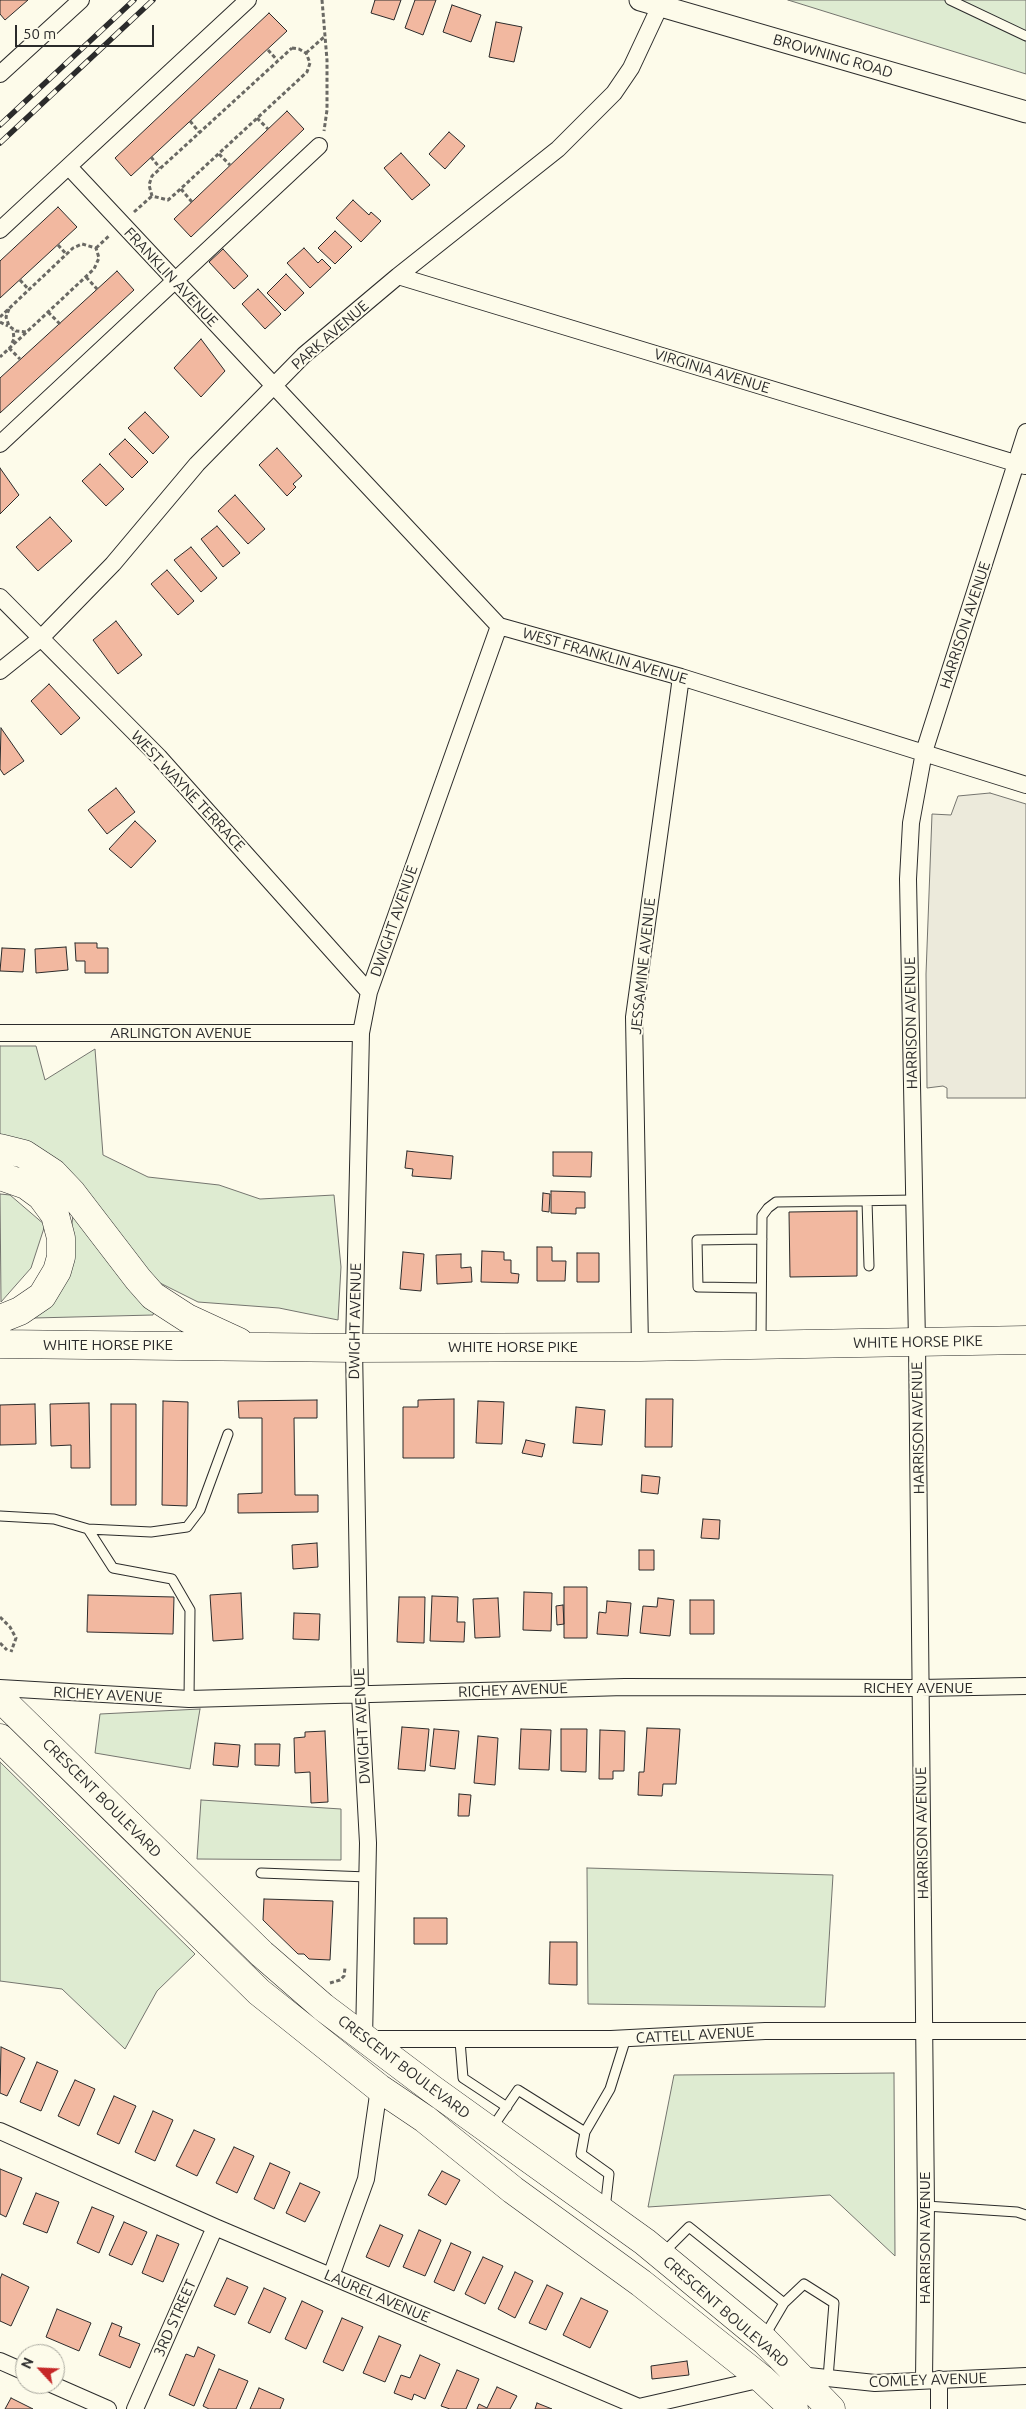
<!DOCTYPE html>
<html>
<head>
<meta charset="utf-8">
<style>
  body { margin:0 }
  #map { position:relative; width:1026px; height:2409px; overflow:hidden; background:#fdfbea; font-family:Ubuntu,sans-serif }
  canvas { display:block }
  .north { position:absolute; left:15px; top:2344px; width:50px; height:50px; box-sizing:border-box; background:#fdfbea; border:1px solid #a9a89e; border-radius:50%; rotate:295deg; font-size:14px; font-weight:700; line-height:20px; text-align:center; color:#2b2b2b }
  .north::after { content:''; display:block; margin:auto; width:18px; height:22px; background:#c62828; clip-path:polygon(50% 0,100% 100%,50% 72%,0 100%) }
  .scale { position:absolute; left:15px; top:25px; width:139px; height:22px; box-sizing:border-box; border:2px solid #2b2b2b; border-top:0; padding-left:6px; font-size:15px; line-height:18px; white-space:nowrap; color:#2b2b2b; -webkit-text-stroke:4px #fdfbea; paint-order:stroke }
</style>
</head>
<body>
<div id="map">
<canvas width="1026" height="2409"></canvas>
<div class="north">N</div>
<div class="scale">50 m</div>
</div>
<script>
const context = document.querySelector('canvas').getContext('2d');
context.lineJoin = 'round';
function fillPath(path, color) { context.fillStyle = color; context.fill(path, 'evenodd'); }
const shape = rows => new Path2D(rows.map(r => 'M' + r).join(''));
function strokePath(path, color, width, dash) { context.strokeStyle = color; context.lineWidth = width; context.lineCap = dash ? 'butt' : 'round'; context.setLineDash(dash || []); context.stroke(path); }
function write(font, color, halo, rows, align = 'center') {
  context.font = font + ' Ubuntu,sans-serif'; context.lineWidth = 4; context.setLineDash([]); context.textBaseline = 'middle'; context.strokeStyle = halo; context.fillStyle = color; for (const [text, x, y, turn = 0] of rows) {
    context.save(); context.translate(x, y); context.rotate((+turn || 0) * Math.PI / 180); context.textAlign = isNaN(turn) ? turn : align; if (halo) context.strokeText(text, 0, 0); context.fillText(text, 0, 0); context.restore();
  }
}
const green = shape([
  [788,0,1026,0,1026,74,788,0],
  [0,1046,36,1046,45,1080,95,1049,103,1155,148,1177,219,1185,260,1199,334,1195,341,1267,338,1320,279,1308,198,1302,154,1280,0,1135,0,1046],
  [0,1194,10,1195,45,1225,31,1268,1,1302,0,1194],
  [73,1215,154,1311,153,1315,34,1318,70,1240,73,1215],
  [200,1709,190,1769,95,1753,100,1714,200,1709],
  [0,1762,195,1954,157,1991,125,2049,62,1989,0,1981,0,1762],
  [201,1800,341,1809,341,1860,197,1859,201,1800],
  [587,1868,833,1875,825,2007,588,2004,587,1868],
  [894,2073,895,2256,830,2195,648,2207,674,2075,894,2073]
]);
fillPath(green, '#deebd1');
strokePath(green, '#74746e', 1);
const parking = shape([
  [990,793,1026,804,1026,1098,947,1098,947,1088,943,1086,927,1088,926,974,932,814,951,815,958,796,990,793]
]);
fillPath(parking, '#eceadb');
strokePath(parking, '#74746e', 1);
const building = shape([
  [0,0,28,0,5,20,0,14,0,0],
  [375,0,401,0,394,20,371,13,375,0],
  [415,0,436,0,423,35,405,28,415,0],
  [452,5,481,15,471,42,443,32,452,5],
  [269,13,287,31,131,176,115,158,269,13],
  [496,22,522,27,514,62,489,57,496,22],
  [287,111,304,129,191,237,174,219,287,111],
  [449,132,465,146,445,169,429,154,449,132],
  [401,153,430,185,412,200,384,168,401,153],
  [353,200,369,215,371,212,381,221,361,242,336,218,353,200],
  [58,207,77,227,0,298,0,261,58,207],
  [335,231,352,247,335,264,318,248,335,231],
  [304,248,318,263,322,259,331,268,310,288,287,263,304,248],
  [223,249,248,276,234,289,209,262,223,249],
  [117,271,134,290,0,413,0,378,117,271],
  [286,274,304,293,285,311,267,293,286,274],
  [258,289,281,314,265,329,242,304,258,289],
  [201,339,225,371,201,397,174,368,201,339],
  [145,412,169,437,153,454,128,428,145,412],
  [125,439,148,462,132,478,109,454,125,439],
  [277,448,302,476,293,484,296,487,287,496,259,465,277,448],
  [100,464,124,489,106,506,82,481,100,464],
  [0,468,19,495,0,514,0,468],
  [235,495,265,529,248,544,218,511,235,495],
  [50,517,72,541,38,571,16,547,50,517],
  [217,526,240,553,223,567,201,539,217,526],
  [191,547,217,578,201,592,174,560,191,547],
  [167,570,194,601,178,615,151,584,167,570],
  [116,621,142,655,118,674,93,640,116,621],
  [49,684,80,718,61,735,31,701,49,684],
  [1,728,24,761,4,775,0,769,1,728],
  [116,788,135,812,107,834,88,810,116,788],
  [135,821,156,841,131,868,109,849,135,821],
  [75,943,97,943,97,948,108,948,108,973,85,973,85,961,76,961,75,943],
  [66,947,68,970,36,973,35,949,66,947],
  [2,948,25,949,23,972,0,971,2,948],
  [407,1151,453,1156,451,1179,412,1176,413,1169,405,1168,407,1151],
  [553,1152,592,1152,591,1177,553,1176,553,1152],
  [551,1191,585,1192,585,1208,576,1208,576,1214,551,1213,551,1191],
  [543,1193,550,1194,549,1212,542,1211,543,1193],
  [857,1211,857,1276,790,1277,789,1212,857,1211],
  [537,1247,552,1247,552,1261,566,1261,565,1281,537,1281,537,1247],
  [482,1251,504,1252,504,1260,511,1260,511,1273,519,1274,518,1283,481,1282,482,1251],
  [403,1252,424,1254,421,1291,400,1289,403,1252],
  [577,1253,599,1253,599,1282,577,1282,577,1253],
  [461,1254,461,1268,471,1267,472,1282,437,1284,436,1255,461,1254],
  [454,1399,454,1458,403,1458,403,1407,418,1407,418,1400,454,1399],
  [646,1399,673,1399,672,1447,645,1447,646,1399],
  [317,1400,317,1418,294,1418,295,1495,318,1495,318,1512,238,1513,238,1494,262,1493,262,1418,239,1418,238,1401,317,1400],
  [163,1401,188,1402,187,1506,162,1505,163,1401],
  [478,1401,504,1402,502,1444,476,1443,478,1401],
  [89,1403,90,1468,71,1468,71,1445,51,1446,50,1404,89,1403],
  [35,1404,36,1444,0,1445,0,1405,35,1404],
  [111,1404,136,1404,136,1505,111,1505,111,1404],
  [576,1407,605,1410,602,1445,573,1443,576,1407],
  [526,1440,545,1444,542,1457,522,1453,526,1440],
  [642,1475,660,1477,658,1494,641,1492,642,1475],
  [703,1519,720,1520,719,1539,701,1538,703,1519],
  [317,1543,318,1567,293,1569,292,1545,317,1543],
  [639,1550,654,1550,654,1570,639,1570,639,1550],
  [564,1587,587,1587,587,1638,564,1638,564,1587],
  [524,1592,552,1593,551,1631,523,1630,524,1592],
  [241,1593,243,1639,213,1641,210,1595,241,1593],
  [88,1595,174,1597,173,1634,87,1632,88,1595],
  [432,1596,458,1597,457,1622,465,1622,464,1642,430,1641,432,1596],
  [399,1597,425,1597,424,1643,397,1642,399,1597],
  [498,1598,500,1637,475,1638,473,1599,498,1598],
  [658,1598,674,1600,670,1636,640,1633,643,1606,657,1607,658,1598],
  [690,1600,714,1600,714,1634,690,1634,690,1600],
  [607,1601,631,1603,628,1636,597,1634,599,1612,606,1613,607,1601],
  [563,1605,564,1624,557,1625,556,1606,563,1605],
  [294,1613,320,1614,319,1640,293,1639,294,1613],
  [402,1727,429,1729,425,1771,398,1769,402,1727],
  [647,1728,680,1729,676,1784,663,1784,662,1796,638,1795,639,1772,644,1772,647,1728],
  [434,1729,459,1731,455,1769,430,1766,434,1729],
  [521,1729,551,1730,549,1770,519,1769,521,1729],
  [561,1729,587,1729,586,1772,561,1771,561,1729],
  [600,1730,625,1731,624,1771,613,1771,613,1779,599,1779,600,1730],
  [325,1731,328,1802,311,1803,310,1772,295,1773,294,1738,305,1737,305,1732,325,1731],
  [478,1736,498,1738,495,1785,474,1783,478,1736],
  [215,1743,240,1745,238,1767,213,1765,215,1743],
  [255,1744,280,1744,279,1766,255,1765,255,1744],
  [459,1794,471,1795,469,1816,458,1816,459,1794],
  [264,1899,333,1901,330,1960,309,1959,304,1954,298,1954,263,1920,264,1899],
  [414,1918,447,1918,447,1944,414,1944,414,1918],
  [550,1942,577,1942,577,1985,549,1984,550,1942],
  [1,2047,25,2058,7,2096,0,2093,1,2047],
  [37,2062,58,2071,41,2111,20,2102,37,2062],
  [75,2080,95,2089,79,2126,58,2116,75,2080],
  [114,2096,136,2106,119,2144,97,2134,114,2096],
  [153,2111,173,2120,155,2161,135,2152,153,2111],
  [194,2130,215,2139,197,2176,176,2166,194,2130],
  [234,2147,254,2156,237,2193,216,2183,234,2147],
  [270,2163,290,2172,274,2209,254,2199,270,2163],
  [0,2169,22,2178,6,2217,0,2214,0,2169],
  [442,2171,460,2180,446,2205,428,2195,442,2171],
  [300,2183,320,2192,305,2222,286,2213,300,2183],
  [36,2193,59,2202,47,2233,23,2224,36,2193],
  [92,2207,114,2216,99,2253,77,2243,92,2207],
  [124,2222,147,2232,132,2265,109,2255,124,2222],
  [380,2225,403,2235,389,2267,366,2257,380,2225],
  [419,2230,441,2240,425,2276,403,2267,419,2230],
  [157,2235,179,2244,163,2282,142,2273,157,2235],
  [451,2243,471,2252,454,2291,434,2282,451,2243],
  [483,2257,503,2266,485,2304,465,2294,483,2257],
  [515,2272,533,2281,515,2318,498,2309,515,2272],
  [2,2274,29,2287,11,2326,0,2321,0,2279,2,2274],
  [227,2278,248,2287,235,2315,214,2306,227,2278],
  [547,2285,563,2293,546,2330,529,2323,547,2285],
  [264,2288,286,2298,270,2333,248,2323,264,2288],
  [581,2298,608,2311,590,2348,563,2335,581,2298],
  [302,2301,323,2311,306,2349,285,2339,302,2301],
  [57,2309,91,2323,79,2351,46,2337,57,2309],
  [342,2318,363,2327,343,2371,323,2362,342,2318],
  [112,2323,122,2327,119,2336,140,2344,130,2368,99,2355,112,2323],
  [379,2336,401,2345,385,2382,363,2373,379,2336],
  [198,2347,215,2355,194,2406,169,2395,186,2354,194,2357,198,2347],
  [420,2355,440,2364,425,2399,414,2394,412,2400,394,2393,401,2375,410,2378,420,2355],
  [687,2361,689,2375,652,2379,651,2366,687,2361],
  [219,2369,248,2381,236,2409,209,2409,203,2406,219,2369],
  [457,2370,479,2379,466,2409,450,2409,441,2406,457,2370],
  [497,2387,517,2396,510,2409,477,2409,479,2404,487,2408,497,2387],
  [259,2388,284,2399,280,2409,250,2409,259,2388],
  [11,2398,33,2409,5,2409,11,2398],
  [537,2403,552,2409,535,2409,537,2403]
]);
fillPath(building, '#f2b8a0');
strokePath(building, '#2b2b2b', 1);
const service = shape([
  [950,0,1026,36],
  [867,1201,869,1266],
  [761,1288,698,1287,697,1240,762,1239],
  [761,1342,762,1216,768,1208,776,1202,915,1200],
  [0,1516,54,1519,88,1529,113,1568,172,1579,190,1610,189,1699],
  [88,1529,151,1532,187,1527,200,1510,228,1434],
  [261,1873,368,1877],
  [460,2041,463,2078,507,2107],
  [492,2128,518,2090,585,2132,581,2154,609,2174,605,2209],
  [585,2132,610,2089,626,2038],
  [926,2206,1017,2212,1026,2215],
  [663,2253,689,2227,784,2303,764,2337],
  [784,2303,804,2284,834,2303,828,2378]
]);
const minor = shape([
  [0,74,81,0],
  [69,167,499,626,681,677,1026,785],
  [0,230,248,0],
  [398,276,1025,466],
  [0,444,319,146],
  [0,597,159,757,369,992],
  [499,626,369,992,361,1033,354,1348,360,1695,368,1843,364,2039,611,2039,765,2031,1026,2031],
  [0,671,40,639,113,564,197,464,304,355,398,276,558,149,614,93,631,68,660,6],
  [0,1033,361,1033],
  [640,1347,634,1017,681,677],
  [0,1688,189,1699,625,1687,921,1688,1026,1686],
  [0,2131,215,2227,639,2407,762,2379],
  [331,2276,366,2179,379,2088],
  [0,2361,25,2372],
  [799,2375,875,2383,1026,2376],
  [939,2379,939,2409],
  [924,2380,926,2206,917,1342,908,879,911,823,924,752,1026,432],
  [51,2384,108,2409],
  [135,2409,215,2227]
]);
const tertiary = shape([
  [640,0,1026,112]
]);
const trunk = shape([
  [0,1148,24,1154,53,1173,72,1193,138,1279,153,1296,187,1318,239,1342],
  [0,1176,26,1185,41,1196,55,1215,61,1238,61,1257,57,1271,42,1296,20,1311,0,1319],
  [0,1344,354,1348,640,1347,1026,1340],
  [0,1698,262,1954,323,2007,432,2089,645,2242,765,2341,831,2409],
  [0,1738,259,1992,379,2088,425,2119,513,2190,641,2283,762,2379,794,2409]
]);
strokePath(service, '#2b2b2b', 11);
strokePath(minor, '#2b2b2b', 18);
strokePath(tertiary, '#2b2b2b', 23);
strokePath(trunk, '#2b2b2b', 29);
strokePath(shape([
  [322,0,327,60,327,110,324,131],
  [292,48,299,49,306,53,310,63,307,72,175,194,168,200,152,196,149,185,152,176,292,48],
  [268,50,277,60],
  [306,53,324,37],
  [257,118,268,129],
  [190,121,199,132],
  [219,154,230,165],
  [151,157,160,168],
  [181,189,192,202],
  [134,212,152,196],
  [58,245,67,255],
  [96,248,110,235],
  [86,277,97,289],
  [20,280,29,290],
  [9,309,6,317,9,326,16,331,26,332],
  [48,312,60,324],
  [0,317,73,248,82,244,96,248,99,258,94,269,0,357],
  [0,322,8,326],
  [12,343,14,339,13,330],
  [9,348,20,359],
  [0,1617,10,1627,16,1638,11,1652],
  [0,1643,7,1650],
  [330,1983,340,1980,344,1976,345,1968]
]), '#6a6964', 3, [4, 2.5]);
strokePath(service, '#fdfbea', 9);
strokePath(minor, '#fdfbea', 16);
strokePath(tertiary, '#fdfbea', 21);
strokePath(trunk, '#fdfbea', 28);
const rail = shape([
  [0,125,134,0],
  [0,143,153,0]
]);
strokePath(rail, '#2b2b2b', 5.5);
strokePath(rail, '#fdfbea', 4, [11]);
write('15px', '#2b2b2b', '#fdfbea', [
  ["BROWNING ROAD",833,56,16],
  ["FRANKLIN AVENUE",171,277,47],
  ["PARK AVENUE",330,335,-41],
  ["VIRGINIA AVENUE",712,371,17],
  ["HARRISON AVENUE",965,625,-72],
  ["WEST FRANKLIN AVENUE",605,656,16],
  ["WEST WAYNE TERRACE",188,791,47],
  ["DWIGHT AVENUE",394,921,-71],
  ["JESSAMINE AVENUE",643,966,-84],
  ["HARRISON AVENUE",911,1023,-91],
  ["ARLINGTON AVENUE",181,1033],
  ["DWIGHT AVENUE",355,1321,-89],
  ["WHITE HORSE PIKE",918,1342,-1],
  ["WHITE HORSE PIKE",108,1345],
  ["WHITE HORSE PIKE",513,1347],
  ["HARRISON AVENUE",918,1428,-91],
  ["RICHEY AVENUE",918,1688],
  ["RICHEY AVENUE",513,1690,-2],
  ["RICHEY AVENUE",108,1695,3],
  ["DWIGHT AVENUE",362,1726,-93],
  ["CRESCENT BOULEVARD",102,1798,45],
  ["HARRISON AVENUE",922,1833,-91],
  ["CATTELL AVENUE",695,2035,-3],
  ["CRESCENT BOULEVARD",404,2067,37],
  ["HARRISON AVENUE",925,2238,-90],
  ["LAUREL AVENUE",377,2296,23],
  ["CRESCENT BOULEVARD",726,2312,41],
  ["3RD STREET",175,2318,-66],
  ["COMLEY AVENUE",928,2380,-2]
]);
</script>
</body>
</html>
